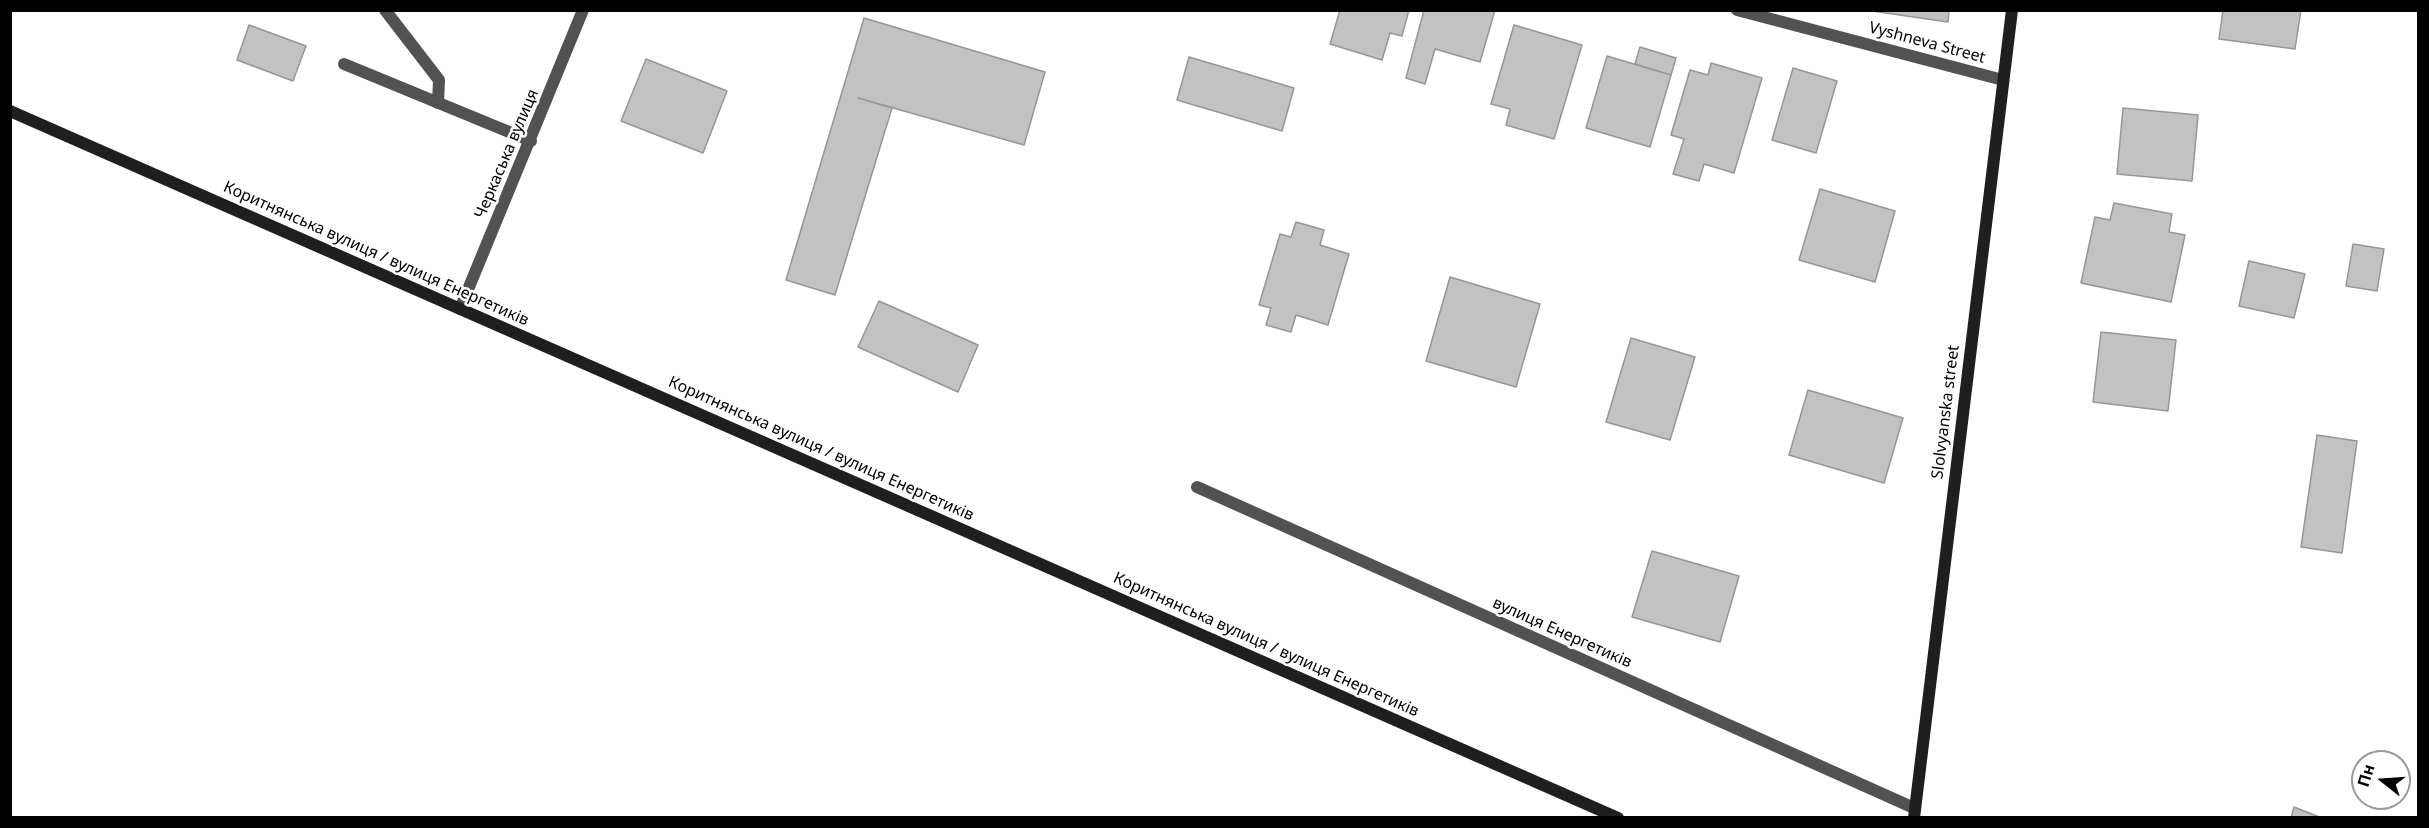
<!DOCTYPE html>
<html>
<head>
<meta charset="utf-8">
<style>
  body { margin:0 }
  #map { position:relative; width:2429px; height:828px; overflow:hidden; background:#fff; font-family:"Noto Sans",sans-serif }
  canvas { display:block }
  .frame { position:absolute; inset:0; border:12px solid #000; pointer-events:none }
  .north { position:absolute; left:2351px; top:750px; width:60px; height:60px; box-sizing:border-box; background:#fff; border:2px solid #999; border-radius:50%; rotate:287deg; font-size:16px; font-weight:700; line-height:24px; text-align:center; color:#000 }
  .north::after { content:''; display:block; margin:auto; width:21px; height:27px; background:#000; clip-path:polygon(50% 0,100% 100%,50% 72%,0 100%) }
</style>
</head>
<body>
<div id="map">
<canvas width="2429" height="828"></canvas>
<div class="frame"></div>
<div class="north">Пн</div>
</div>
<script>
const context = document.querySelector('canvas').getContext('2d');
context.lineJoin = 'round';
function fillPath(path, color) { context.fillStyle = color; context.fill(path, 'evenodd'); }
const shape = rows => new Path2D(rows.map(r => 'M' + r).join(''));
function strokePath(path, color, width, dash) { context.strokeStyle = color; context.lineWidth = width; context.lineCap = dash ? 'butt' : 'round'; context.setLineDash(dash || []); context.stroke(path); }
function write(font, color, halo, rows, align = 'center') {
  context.font = font + ' "Noto Sans",sans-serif'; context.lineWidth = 5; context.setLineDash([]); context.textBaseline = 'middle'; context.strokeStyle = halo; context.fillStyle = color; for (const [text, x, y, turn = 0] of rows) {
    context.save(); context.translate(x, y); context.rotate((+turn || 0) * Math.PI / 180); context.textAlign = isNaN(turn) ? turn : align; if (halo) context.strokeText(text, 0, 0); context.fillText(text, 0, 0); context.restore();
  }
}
const building = shape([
  [1340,10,1409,10,1402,36,1390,33,1382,60,1330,44,1340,10],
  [1424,10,1495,10,1480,62,1435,49,1425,84,1406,78,1424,10],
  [1865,10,1949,10,1948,22,1865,10],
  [2223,10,2301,10,2295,49,2219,39,2223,10],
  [864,18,1045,72,1024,145,858,98,892,108,835,295,786,280,864,18],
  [249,25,306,46,293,81,237,60,249,25],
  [1514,25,1582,45,1554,139,1506,125,1510,109,1491,104,1514,25],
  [1640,47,1676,58,1671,75,1635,64,1640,47],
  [1607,56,1671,75,1650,147,1586,128,1607,56],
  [1189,57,1294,88,1282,131,1177,100,1189,57],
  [646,59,727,91,703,153,621,121,646,59],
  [1711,63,1762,78,1734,173,1704,164,1699,181,1673,174,1684,139,1671,135,1690,70,1708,75,1711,63],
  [1793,68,1837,81,1816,153,1772,140,1793,68],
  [2123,108,2198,115,2192,181,2117,174,2123,108],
  [1820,189,1895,211,1875,282,1799,260,1820,189],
  [2114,203,2172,214,2169,232,2185,235,2171,302,2081,283,2095,217,2110,220,2114,203],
  [1296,222,1324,230,1320,245,1349,254,1328,325,1296,315,1291,332,1266,325,1271,308,1259,305,1280,234,1291,237,1296,222],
  [2353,244,2384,249,2377,291,2346,286,2353,244],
  [2249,261,2305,274,2294,318,2239,306,2249,261],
  [1450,277,1540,304,1516,387,1426,361,1450,277],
  [879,301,978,345,958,392,858,347,879,301],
  [2101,332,2176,340,2168,411,2093,402,2101,332],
  [1631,338,1695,357,1670,440,1606,422,1631,338],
  [1808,390,1903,418,1884,483,1789,455,1808,390],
  [2317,435,2357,441,2342,553,2301,547,2317,435],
  [1652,551,1739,576,1720,642,1632,617,1652,551],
  [2294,807,2322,818,2291,818,2294,807]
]);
fillPath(building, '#c2c2c2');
strokePath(building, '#969696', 1.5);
strokePath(shape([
  [385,10,439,80,438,103]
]), '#525252', 12);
strokePath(shape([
  [1737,10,2003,80],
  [344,64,531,141],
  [460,309,583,10],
  [1197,487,1914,808]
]), '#525252', 12);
strokePath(shape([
  [10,111,1618,818],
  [1914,818,2012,10]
]), '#1f1f1f', 12);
write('16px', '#000', '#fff', [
  ["Vyshneva Street",1927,43,15],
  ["Черкаська вулиця",507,154,-67],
  ["Коритнянська вулиця / вулиця Енергетиків",376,254,24],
  ["Slolvyanska street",1946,412,-83],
  ["Коритнянська вулиця / вулиця Енергетиків",821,449,24],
  ["вулиця Енергетиків",1562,633,24],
  ["Коритнянська вулиця / вулиця Енергетиків",1266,645,24]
]);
</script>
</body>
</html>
